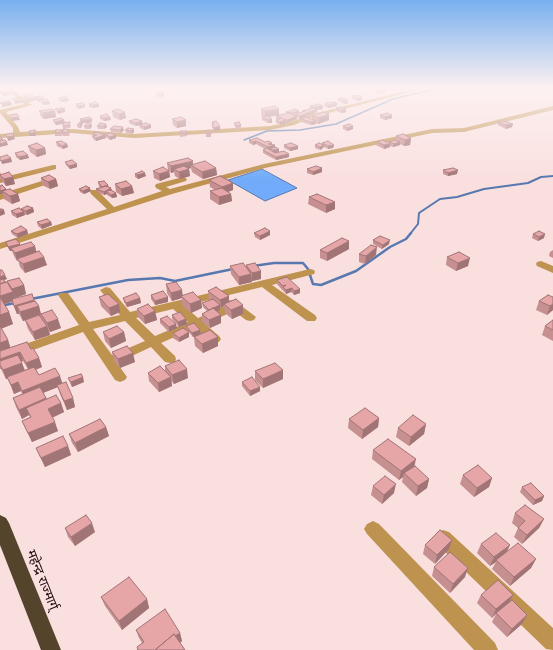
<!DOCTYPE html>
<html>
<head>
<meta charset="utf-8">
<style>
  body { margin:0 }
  canvas { display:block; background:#fadfdf }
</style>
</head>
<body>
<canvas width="553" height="650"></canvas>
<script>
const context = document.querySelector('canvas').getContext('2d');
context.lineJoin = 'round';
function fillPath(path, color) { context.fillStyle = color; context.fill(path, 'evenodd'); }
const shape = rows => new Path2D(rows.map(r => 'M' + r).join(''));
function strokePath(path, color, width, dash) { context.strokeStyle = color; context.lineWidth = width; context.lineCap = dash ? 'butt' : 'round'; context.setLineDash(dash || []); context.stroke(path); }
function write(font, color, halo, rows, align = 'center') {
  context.font = font + ' "Noto Sans","Noto Sans Devanagari",sans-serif'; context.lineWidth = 3.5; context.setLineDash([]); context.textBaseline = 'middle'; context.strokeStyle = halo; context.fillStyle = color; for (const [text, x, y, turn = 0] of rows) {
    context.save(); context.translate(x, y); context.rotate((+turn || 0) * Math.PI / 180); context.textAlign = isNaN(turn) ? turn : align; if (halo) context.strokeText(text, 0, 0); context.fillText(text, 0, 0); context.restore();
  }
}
const water = shape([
  [262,169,297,188,265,201,228,180,262,169]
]);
fillPath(water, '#71abf9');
strokePath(water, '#5779b0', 1);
strokePath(shape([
  [244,140,267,131,300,130,336,124,393,99,439,88]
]), '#5779b0', 1.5);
strokePath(shape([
  [410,234,418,224,419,213,440,199,457,197,484,189,528,183,541,177,553,176]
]), '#5779b0', 2);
strokePath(shape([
  [253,266,274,263,303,263,308,269,313,284,321,285,356,271,390,247,406,239,411,233],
  [31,299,128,280,160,278,175,281,233,269],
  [0,306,15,303]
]), '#5779b0', 2.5);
fillPath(shape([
  [5,88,11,88,32,105,6,112,18,127,20,132,72,129,134,134,270,126,290,122,309,115,417,88,426,88,313,117,294,125,270,130,134,138,72,133,0,138,0,134,13,133,13,128,0,113,0,110,24,104,5,88],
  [553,106,553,110,464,132,432,133,265,168,172,194,0,249,0,243,107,209,91,194,90,192,91,190,97,190,114,207,162,191,156,188,155,186,156,184,183,177,187,179,186,181,166,187,170,189,264,164,432,129,464,128,553,106],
  [53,165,56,165,56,169,0,183,0,178,53,165],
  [45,180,48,180,49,182,48,184,0,200,0,194,45,180],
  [541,261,553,266,553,273,537,266,536,264,537,262,541,261],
  [310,269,314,270,315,272,314,274,272,285,315,315,317,318,315,321,307,321,262,287,184,306,198,318,227,305,225,303,227,301,231,300,235,301,256,317,254,320,250,321,246,320,234,311,205,324,219,336,221,339,219,342,211,342,195,328,161,343,175,356,176,359,175,362,170,363,165,362,151,347,117,363,127,377,125,380,120,382,115,380,83,332,0,362,0,353,79,325,58,295,60,293,68,293,89,322,120,315,100,290,106,287,110,288,130,312,310,269],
  [173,309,188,322,155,336,136,318,173,309],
  [125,321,145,341,112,355,93,329,125,321],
  [373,521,379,524,495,643,498,650,474,650,367,534,364,529,367,524,373,521],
  [443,530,449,532,553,628,553,650,546,649,437,544,434,538,437,532,443,530]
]), '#be924f');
fillPath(shape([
  [0,515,6,518,9,523,61,650,41,650,0,545,0,515]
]), '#55442c');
fillPath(shape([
  [0,89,11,92,12,94,4,96,0,93],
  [376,89,386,89,386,92,380,94,376,92],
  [156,92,164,96,159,97,156,95],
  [23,95,44,98,44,100,50,104,44,105,41,103,41,101,39,102,36,100,28,102,23,98],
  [352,96,362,100,357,101,352,99],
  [59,98,69,101,62,102,59,101],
  [342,98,348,103,344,104,338,101,338,99],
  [325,103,337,106,328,108,324,106],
  [76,104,85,107,79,109,76,107],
  [89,104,99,104,99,107,93,108,89,107],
  [310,106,323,109,317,110,317,112,300,119,297,117,297,119,287,123,286,123,285,124,280,125,276,123,276,120,278,119,276,119,276,116,286,113,286,112,299,111,299,113,302,112,302,111,309,109],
  [336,108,346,109,346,112,341,113,336,111],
  [118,109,126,118,120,120,113,117,112,111],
  [261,109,279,109,279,115,269,117,272,119,272,123,268,123,262,120,262,117,264,117,261,115],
  [39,111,55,111,56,117,44,119,41,117],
  [329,114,329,120,318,124,316,123,316,124,311,125,301,122,301,119,312,119,312,116],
  [380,115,392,118,385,120,380,118],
  [100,116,110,117,111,120,104,121,100,119],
  [80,119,92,122,88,123,92,126,90,129,85,129,84,126,87,123,83,123,81,128,78,128,77,125,80,121],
  [172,119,186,120,186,126,177,128,173,125],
  [53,120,64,120,65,123,71,125,70,128,63,129,63,124,56,125,54,123],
  [129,121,143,124,151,128,144,130,140,128,139,125,136,126,130,124],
  [212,122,220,130,214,131,212,127],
  [498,122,512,127,506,129,498,125],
  [234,123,241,125,241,129,236,129],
  [106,124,107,127,104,129,98,129,97,126],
  [343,126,353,129,347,131,343,129],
  [64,129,70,133,69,136,63,136,63,134,62,136,55,136,55,133,63,130,63,132],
  [110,129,124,130,121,133,111,132],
  [134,129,134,132,132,134,126,133,125,130],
  [187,131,188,134,187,136,180,137,180,133],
  [211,131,211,137,206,137,206,133],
  [93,133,105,135,105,134,116,135,116,138,110,140,106,137,106,138,96,141,93,139],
  [396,136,411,138,410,145,404,146,400,144,400,145,393,147,390,146,390,147,384,149,376,145,377,142,389,143,389,142,396,140],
  [249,140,272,143,272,145,275,147,279,152,275,153,289,154,289,157,276,160,263,153,263,150,265,149,256,144,253,145,249,143],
  [56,142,67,144,68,147,63,149,57,146],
  [322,143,334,145,333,148,328,149,324,147,323,148,320,150,315,148,315,145,322,144],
  [284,145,298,146,298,149,290,151,284,148],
  [28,146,45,148,46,154,37,157,30,152],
  [15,153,29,158,20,160,16,157],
  [65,162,77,164,77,167,70,169,66,165],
  [167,163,193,165,216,168,217,175,203,179,192,172,191,168,189,169,190,176,180,179,175,176,174,172,171,173,169,171,170,177,160,181,154,178,153,171,168,170],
  [307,169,322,172,313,175,307,173],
  [443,170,457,174,448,176,443,174],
  [0,172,1,174,15,184,6,186,2,181,1,179,0,179],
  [135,174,146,176,138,179,135,177],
  [41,178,56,179,58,186,50,189,42,185],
  [209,180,233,190,228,192,231,194,232,201,219,205,210,199,210,191,215,190,210,187],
  [98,182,108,185,109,187,111,188,111,190,116,193,117,197,112,198,107,195,107,194,104,195,97,192,96,189,100,188,99,186],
  [115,184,132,186,134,193,122,196,116,192],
  [0,186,6,190,18,194,20,201,12,204,4,199,3,194,0,194],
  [79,189,91,191,84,194,80,192],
  [309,197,335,209,326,213,308,204],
  [33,208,34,212,27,215,24,214,25,215,17,218,12,215,11,211,21,210,21,209],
  [37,222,51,222,52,225,42,229,38,226],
  [27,230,28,234,18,238,12,234,11,231],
  [254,233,270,235,260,240,255,237],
  [533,234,544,238,538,241,532,238],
  [373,240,389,244,382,249,373,244],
  [6,242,20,244,20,246,37,252,47,265,25,273,20,267,18,260,17,261,14,256,12,251,10,251,7,246],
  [349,249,327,261,320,258,320,250],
  [553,250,553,258,549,256,550,252],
  [359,254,376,255,365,264,359,262],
  [447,257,468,266,456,271,446,265],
  [246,265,261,271,261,279,252,281,252,282,239,285,231,274,230,266,246,267],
  [0,270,7,279,4,280,9,285,7,281,24,285,26,294,15,298,14,297,15,298,35,301,39,306,41,314,61,328,50,332,49,330,50,335,35,340,28,329,25,320,23,321,19,314,17,314,12,302,4,304,9,312,13,324,1,329,8,340,10,348,31,349,39,358,42,367,36,370,39,375,62,383,73,398,75,407,67,410,60,394,58,387,43,393,47,399,61,403,64,412,52,418,58,431,32,442,26,430,22,421,30,417,29,415,22,419,16,407,13,398,22,394,21,391,14,394,8,379,6,379,1,369,0,369],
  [21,361,23,361,28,369,25,370],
  [277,280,300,293,294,295,291,292,286,294,277,284],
  [166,284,182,296,201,300,202,308,191,313,182,305,182,298,172,301,167,293],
  [208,291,229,302,243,305,243,314,232,319,225,313,224,306,221,308,220,308,220,310,216,311,221,315,221,323,210,328,202,322,202,314,207,311,203,307,202,303,210,300,209,299],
  [151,295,168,302,155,305,151,299],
  [548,295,553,310,547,315,536,310,539,301],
  [99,297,120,312,111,316,101,306],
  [123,298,140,298,141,303,127,307,124,302],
  [137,309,155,311,157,320,145,324,138,317],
  [172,315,186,319,187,324,179,327,172,319],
  [160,319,177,328,169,332,160,323],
  [553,320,553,341,542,335,545,326],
  [186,326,201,334,193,337,187,330],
  [103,332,124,332,126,341,111,348,105,341],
  [173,333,189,337,179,342,173,338],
  [194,337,218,337,218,346,203,353,195,346],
  [112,352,135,362,120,368,114,361],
  [165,366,188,378,174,384,171,381,172,386,159,392,149,381,148,373,165,372],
  [255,371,283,379,263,388,255,380],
  [68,378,84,382,72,387,70,383],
  [242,382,260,391,250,396,242,386],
  [379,418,378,427,362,439,348,428,349,419],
  [426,424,424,434,409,446,396,437,398,428],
  [106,427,109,436,78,452,72,443,69,434],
  [68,446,71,455,45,467,40,457,36,448],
  [373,450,414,467,429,479,427,488,416,496,402,482,403,477,399,480,372,459],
  [463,475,492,478,489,487,474,497,460,484],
  [373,486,394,493,382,504,371,495],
  [522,487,544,496,542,501,533,505,520,492],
  [515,513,544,519,539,528,522,544,514,537,518,528,512,523],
  [65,528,95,532,75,546,68,537],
  [481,544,507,552,536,559,531,568,510,586,492,569,496,562,490,566,477,553],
  [425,545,449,549,435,564,423,554],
  [434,567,465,577,450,593,432,576],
  [481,595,513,595,510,602,527,615,522,624,507,637,492,622,496,614,492,618,477,603],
  [101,597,147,599,149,608,122,630,105,606],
  [136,630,180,633,182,641,180,643,185,650,137,650,137,647,142,643,139,638]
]), '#c68f90');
fillPath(shape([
  [386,89,386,92,380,94,381,91],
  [11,92,12,94,4,96,3,93],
  [164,93,164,96,159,97,159,94],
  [362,97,362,100,357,101,357,98],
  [36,98,36,100,28,102,28,99],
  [44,98,45,100,41,100,41,101,39,102,38,99],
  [68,98,69,101,62,102,62,99],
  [23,100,24,102,15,104,15,101],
  [348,100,348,103,344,104,344,101],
  [49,101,50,104,44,105,43,102],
  [11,102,12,105,2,107,2,104],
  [337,103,337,106,328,108,328,105],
  [99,104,99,107,93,108,92,105],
  [85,105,85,107,79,109,79,106],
  [323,106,323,109,317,110,317,112,300,119,300,116,313,107],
  [65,109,65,112,58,114,57,111],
  [279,109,279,115,265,117,265,111],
  [346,109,346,112,341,113,342,110],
  [55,111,56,117,44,119,43,113],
  [125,112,126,118,120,120,119,114],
  [329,114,329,120,318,124,319,118],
  [392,115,392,118,385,120,385,117],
  [297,116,297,119,287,123,287,120],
  [19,117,20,120,12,121,11,118],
  [110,117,111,120,104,121,103,118],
  [92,119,92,122,83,123,81,128,80,125,82,120],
  [272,119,272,123,268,123,268,120],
  [64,120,65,123,56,125,55,122],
  [186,120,186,126,177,128,177,122],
  [286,120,285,124,280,125,280,122],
  [142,121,143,124,136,126,135,123],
  [316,121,316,124,311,125,311,122],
  [91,123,92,126,90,129,89,126],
  [106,124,107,127,104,129,104,126],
  [513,124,512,127,506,129,506,125],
  [151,125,151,128,144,130,144,127],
  [220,126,220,130,214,131,214,128],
  [353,126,353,129,347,131,347,128],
  [123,127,124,130,121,133,120,130],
  [134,129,134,132,132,134,131,131],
  [35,130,36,134,35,136,30,136,29,133],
  [105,135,106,138,96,141,96,138],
  [116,135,116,138,110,140,110,137],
  [14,136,15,139,8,141,7,137],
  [411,138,410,145,404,146,405,140],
  [256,141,256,144,253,145,253,142],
  [7,142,8,145,0,147,0,144],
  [400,142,400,145,393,147,394,144],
  [67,144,68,147,63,149,62,146],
  [390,144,390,147,384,149,384,145],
  [275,145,275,149,269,149,269,150,268,151,268,147],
  [324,145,323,148,320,150,320,147],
  [334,145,333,148,328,149,328,146],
  [298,146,298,149,290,151,290,148],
  [45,148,46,154,37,157,36,150],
  [279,149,279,152,273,154,273,150],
  [289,154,289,157,276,160,276,157],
  [28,155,29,158,20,160,19,157],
  [11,158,12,162,2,164,1,161],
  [193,161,193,167,191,165,191,168,178,171,174,169,174,172,171,173,171,166],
  [77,164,77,167,70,169,69,166],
  [216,168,217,175,203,179,202,172],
  [322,168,322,172,313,175,313,172],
  [189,169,190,176,180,179,179,172],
  [458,170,457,174,448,176,448,173],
  [169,171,170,177,160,181,159,174],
  [145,173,146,176,138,179,137,175],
  [13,177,15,184,6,186,4,179],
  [56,179,58,186,50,189,48,182],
  [233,183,233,190,222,194,222,187],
  [132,186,134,193,122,196,121,189],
  [90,188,91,191,84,194,83,191],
  [111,188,112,191,106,191,107,194,104,195,104,192],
  [6,189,7,193,2,191,3,194,0,194,0,191],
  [116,193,117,197,112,198,111,195],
  [18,194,20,201,12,204,10,196],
  [231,194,232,201,219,205,219,197],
  [335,202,335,209,326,213,326,205],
  [33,208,34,212,27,215,26,211],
  [4,210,5,214,0,216,0,211],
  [24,212,25,215,17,218,16,214],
  [51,222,52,225,42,229,41,225],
  [27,230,28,234,18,238,17,234],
  [270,231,270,235,260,240,260,236],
  [545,234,544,238,538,241,539,237],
  [390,240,389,244,382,249,383,245],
  [349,241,349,249,327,261,327,253],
  [20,244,21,248,11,248,12,251,10,251,8,247],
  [35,246,37,254,17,259,18,260,17,261,15,253],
  [377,247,376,255,365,264,366,256],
  [44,257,47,265,25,273,23,264],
  [470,258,468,266,456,271,458,263],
  [261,271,261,279,252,281,252,273],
  [251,274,252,282,239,285,239,277],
  [5,275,7,279,0,281,0,277],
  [24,285,26,294,15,298,12,289],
  [292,288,291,292,286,294,286,290],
  [300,289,300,293,294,295,294,291],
  [182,290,183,297,181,296,182,298,172,301,171,293],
  [13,292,16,300,2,305,0,296],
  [229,296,229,304,224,304,224,306,221,308,220,300],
  [168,297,168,302,155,305,155,301],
  [140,298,141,303,127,307,126,303],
  [34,300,37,307,39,306,41,315,23,321,20,312,17,306,19,314,17,314,14,306],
  [201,300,202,308,191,313,190,304],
  [119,304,120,312,111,316,109,308],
  [553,304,553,310,547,315,550,306],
  [220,305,220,310,209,314,209,310],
  [243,305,243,314,232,319,231,310],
  [155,311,157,320,145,324,144,316],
  [9,312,13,324,0,329,0,315],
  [221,315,221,323,210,328,209,320],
  [58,319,61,328,50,332,47,323],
  [186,319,187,324,179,327,178,322],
  [176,324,177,328,169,332,169,327],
  [47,326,50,335,35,340,33,332],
  [200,330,201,334,193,337,192,333],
  [124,332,126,341,111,348,109,339],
  [189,332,189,337,179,342,179,338],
  [218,337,218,346,203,353,202,344],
  [8,340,11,349,0,353,0,343],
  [20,352,23,361,2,368,0,365,0,359],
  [133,353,135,362,120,368,118,359],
  [39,358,42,367,29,372,26,363],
  [22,363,25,372,6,379,3,370],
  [187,369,188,378,174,384,172,375],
  [283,370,283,379,263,388,263,379],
  [60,376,63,385,25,400,22,391],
  [83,377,84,382,72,387,71,382],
  [171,377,172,386,159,392,158,383],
  [18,382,21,391,14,394,11,385],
  [260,387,260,391,250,396,250,391],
  [46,398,49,407,26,408,29,415,22,419,19,410],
  [73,398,75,407,67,410,64,401],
  [61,403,64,412,51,418,48,409],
  [379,418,378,427,362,439,363,430],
  [55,422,58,431,32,442,28,433],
  [426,424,424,434,409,446,411,437],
  [106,427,109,436,78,452,75,443],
  [68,446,71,455,45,467,41,458],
  [416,459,414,468,404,473,403,477,399,480,401,471],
  [492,478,489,487,474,497,477,488],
  [429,479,427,488,416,496,418,486],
  [396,484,394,493,382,504,384,495],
  [544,496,542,501,533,505,535,500],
  [544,519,539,528,522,544,527,535],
  [92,523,95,532,75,546,71,537],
  [452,540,449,549,435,564,437,555],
  [510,545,506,554,496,560,496,562,490,566,494,557],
  [536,559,531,568,510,586,514,577],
  [468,568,465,577,450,593,453,584],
  [513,595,509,603,496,613,492,618,496,609],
  [147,599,149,608,122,630,119,621],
  [527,615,522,624,507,637,512,629],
  [180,633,182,641,171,650,157,650]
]), '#a17476');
const building = shape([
  [6,88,11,92,3,93,0,91,0,89,6,88],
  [381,88,386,89,381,91,376,89,381,88],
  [161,91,164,93,159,94,156,92,161,91],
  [31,94,36,98,28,99,23,95,31,94],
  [357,95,362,97,357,98,352,96,357,95],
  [41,96,44,98,38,99,35,97,41,96],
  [65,96,68,98,62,99,59,98,65,96],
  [21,98,23,100,15,101,12,99,21,98],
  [342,98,348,100,344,101,338,99,342,98],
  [47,99,49,101,43,102,41,100,47,99],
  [9,101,11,102,2,104,0,103,9,101],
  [95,102,99,104,92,105,89,104,95,102],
  [333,102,337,103,328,105,325,103,333,102],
  [82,103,85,105,79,106,76,104,82,103],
  [319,104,323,106,313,107,310,106,319,104],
  [275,106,279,109,265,111,261,109,275,106],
  [341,107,346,109,342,110,336,108,341,107],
  [62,108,65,109,57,111,55,109,62,108],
  [313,108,317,109,300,116,294,112,291,113,286,112,295,109,299,111,295,112,299,113,305,111,302,111,313,108],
  [52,109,55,111,43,113,39,111,52,109],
  [118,109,125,112,119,114,112,111,118,109],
  [323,112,329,114,319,118,312,116,323,112],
  [288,113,297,116,287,120,283,119,286,120,280,122,276,120,282,118,276,116,288,113],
  [387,113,392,115,385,117,380,115,387,113],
  [17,114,19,117,11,118,9,115,17,114],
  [107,114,110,117,103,118,100,116,107,114],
  [268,116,272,119,268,120,262,117,268,116],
  [89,117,92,119,82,120,80,125,77,125,82,120,80,119,89,117],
  [181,117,186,120,177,122,172,119,181,117],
  [306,117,316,121,311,122,301,119,306,117],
  [61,118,64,120,55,122,53,120,61,118],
  [136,119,142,121,135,123,129,121,136,119],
  [216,121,220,126,214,128,212,124,214,123,212,122,216,121],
  [504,121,513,124,506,125,498,122,504,121],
  [70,122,69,125,63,126,63,123,70,122],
  [239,122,241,125,236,126,234,123,239,122],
  [87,123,91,123,89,126,84,126,87,123],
  [100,123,106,124,104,126,97,126,100,123],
  [146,123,151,125,144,127,139,125,146,123],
  [349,124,353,126,347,128,343,126,349,124],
  [114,126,123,127,120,130,110,129,114,126],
  [128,128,134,129,131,131,125,130,128,128],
  [64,129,69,130,68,132,62,133,64,129],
  [35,130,34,133,29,133,29,131,35,130],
  [56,130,63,130,61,132,55,133,56,130],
  [181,131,187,131,187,133,180,133,181,131],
  [206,131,211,131,211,133,206,133,206,131],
  [96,132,105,135,96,138,92,136,97,135,93,133,96,132],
  [12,133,14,136,7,137,5,135,12,133],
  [111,133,116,135,110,137,105,134,111,133],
  [403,134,411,138,405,140,396,136,403,134],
  [0,136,3,139,0,140,0,136],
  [257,138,265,142,269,141,272,143,268,144,275,145,268,147,256,141,253,142,249,140,257,138],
  [5,140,7,142,0,144,0,141,5,140],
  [383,140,390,144,384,145,377,142,383,140],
  [395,140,400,142,394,144,389,142,395,140],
  [61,141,67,144,62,146,56,142,61,141],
  [328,141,334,145,328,146,322,143,328,141],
  [37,143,45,148,36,150,28,146,37,143],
  [291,143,298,146,290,148,284,145,291,143],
  [319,143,324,145,320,147,315,145,319,143],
  [275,147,279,149,273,150,269,149,275,147],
  [267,148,275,153,284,151,289,154,276,157,263,150,267,148],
  [23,151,28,155,19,157,15,153,23,151],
  [7,155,11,158,1,161,0,160,0,157,7,155],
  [188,158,193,161,171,166,167,163,188,158],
  [72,160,77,164,69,166,65,162,72,160],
  [205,161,216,168,202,172,191,165,205,161],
  [184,166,189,169,179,172,174,169,184,166],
  [316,166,322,168,313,172,307,169,316,166],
  [163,167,169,171,159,174,153,171,163,167],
  [453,168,458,170,448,173,443,170,453,168],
  [142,171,145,173,137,175,135,174,142,171],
  [9,172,13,177,4,179,0,175,9,172],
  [49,175,56,179,48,182,41,178,49,175],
  [220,176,233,183,222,187,209,180,220,176],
  [104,181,108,185,102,187,98,182,104,181],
  [126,181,132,186,121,189,115,184,126,181],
  [2,185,6,189,0,191,0,186,2,185],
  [86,186,90,188,83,191,79,189,86,186],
  [106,186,111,188,104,192,96,189,106,186],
  [222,188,231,194,219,197,210,191,222,188],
  [10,189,18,194,10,196,2,191,10,189],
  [111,190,116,193,111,195,106,191,111,190],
  [317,194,335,202,326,205,309,197,317,194],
  [27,206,33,208,26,211,21,209,27,206],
  [19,208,24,212,16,214,11,211,19,208],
  [0,209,2,209,4,210,0,211,0,209],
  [47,219,51,222,41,225,37,222,47,219],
  [21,226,27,230,17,234,11,231,21,226],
  [265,228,270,231,260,236,254,233,265,228],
  [539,231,545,234,539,237,533,234,539,231],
  [380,236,390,240,383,245,373,240,380,236],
  [342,238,349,241,327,253,320,250,342,238],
  [16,239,20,244,8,247,6,242,16,239],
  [31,242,35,246,15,253,11,248,31,242],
  [371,245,377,247,366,256,359,254,371,245],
  [39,251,44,257,23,264,17,259,39,251],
  [459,252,470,258,458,263,447,257,459,252],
  [243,263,251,274,239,277,230,266,243,263],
  [255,263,261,271,252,273,246,265,255,263],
  [0,270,2,270,5,275,0,277,0,270],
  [287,277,300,289,294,291,292,288,286,290,283,287,286,285,283,286,277,280,287,277],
  [19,278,24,285,12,289,7,281,19,278],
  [3,279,5,282,0,284,0,280,3,279],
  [7,282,13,292,0,296,0,284,7,282],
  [176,282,182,290,171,293,166,284,176,282],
  [216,287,229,296,220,300,208,291,216,287],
  [163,291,168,297,155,301,151,295,163,291],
  [193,292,201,300,190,304,181,296,193,292],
  [136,293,140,298,126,303,123,298,136,293],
  [32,294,34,300,14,306,12,299,32,294],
  [108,294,119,304,109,308,99,297,108,294],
  [548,295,553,297,553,304,550,306,539,301,548,295],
  [0,297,9,312,0,315,0,297],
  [213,299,220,305,209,310,202,303,213,299],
  [236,299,243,305,231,310,224,304,236,299],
  [35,301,39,306,20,312,17,306,35,301],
  [148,304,155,311,144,316,137,309,148,304],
  [213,308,221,315,209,320,202,314,213,308],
  [52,310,58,319,47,323,41,314,52,310],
  [180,312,186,319,178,322,172,315,180,312],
  [39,315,47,326,33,332,25,320,39,315],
  [167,316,176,324,169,327,160,319,167,316],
  [553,320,553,330,545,326,553,320],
  [194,323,200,330,192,333,186,326,194,323],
  [0,326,8,340,0,343,0,326],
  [117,326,124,332,109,339,103,332,117,326],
  [183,328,189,332,179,338,173,333,183,328],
  [210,330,218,337,202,344,194,337,210,330],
  [27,342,31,349,33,348,39,358,26,363,20,352,0,359,0,351,27,342],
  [127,346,133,353,118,359,112,352,127,346],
  [18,355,22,363,3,370,0,365,0,361,18,355],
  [179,360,187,369,172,375,165,366,179,360],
  [275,363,283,370,263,379,255,371,275,363],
  [160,366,171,377,158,383,148,373,160,366],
  [34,367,39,375,55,368,60,376,22,391,18,382,11,385,7,377,34,367],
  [81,374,83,377,71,382,68,378,81,374],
  [252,377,260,387,250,391,242,382,252,377],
  [66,382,73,398,64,401,57,385,66,382],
  [40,387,46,398,19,410,13,398,40,387],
  [56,395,61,403,48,409,55,422,28,433,22,421,31,417,26,408,56,395],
  [365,408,379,418,363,430,349,419,365,408],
  [413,415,426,424,411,437,398,428,413,415],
  [100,419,106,427,75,443,69,434,100,419],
  [63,436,68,446,41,458,36,448,63,436],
  [388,439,416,459,401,471,373,450,388,439],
  [478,465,492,478,477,488,463,475,478,465],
  [415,466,429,479,418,486,404,473,415,466],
  [385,476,396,484,384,495,373,486,385,476],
  [531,483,544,496,535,500,522,487,531,483],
  [525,505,544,519,527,535,518,528,525,521,515,513,525,505],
  [86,515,92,523,71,537,65,528,86,515],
  [440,530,452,540,437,555,425,545,440,530],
  [496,533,510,545,494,557,481,544,496,533],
  [518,543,536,559,514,577,496,560,518,543],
  [450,552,468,568,453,584,434,567,450,552],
  [129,577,147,599,119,621,101,597,129,577],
  [498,580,513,595,496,609,481,595,498,580],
  [512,600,527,615,512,629,496,613,512,600],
  [165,609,180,633,175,636,174,634,155,650,138,650,137,647,144,642,136,630,165,609],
  [174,634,185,650,155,650,174,634]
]);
fillPath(building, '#e6a6a8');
strokePath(building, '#a17476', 1);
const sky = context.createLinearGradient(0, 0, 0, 179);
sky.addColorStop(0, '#78b0ef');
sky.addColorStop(0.49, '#fdf1f1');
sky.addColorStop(1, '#fdf1f100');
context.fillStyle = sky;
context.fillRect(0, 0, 553, 179);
write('13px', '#1a0507', '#fadfdf', [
  ["महेन्द्र राज्मार्ग्",42,580,68]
]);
</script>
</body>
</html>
